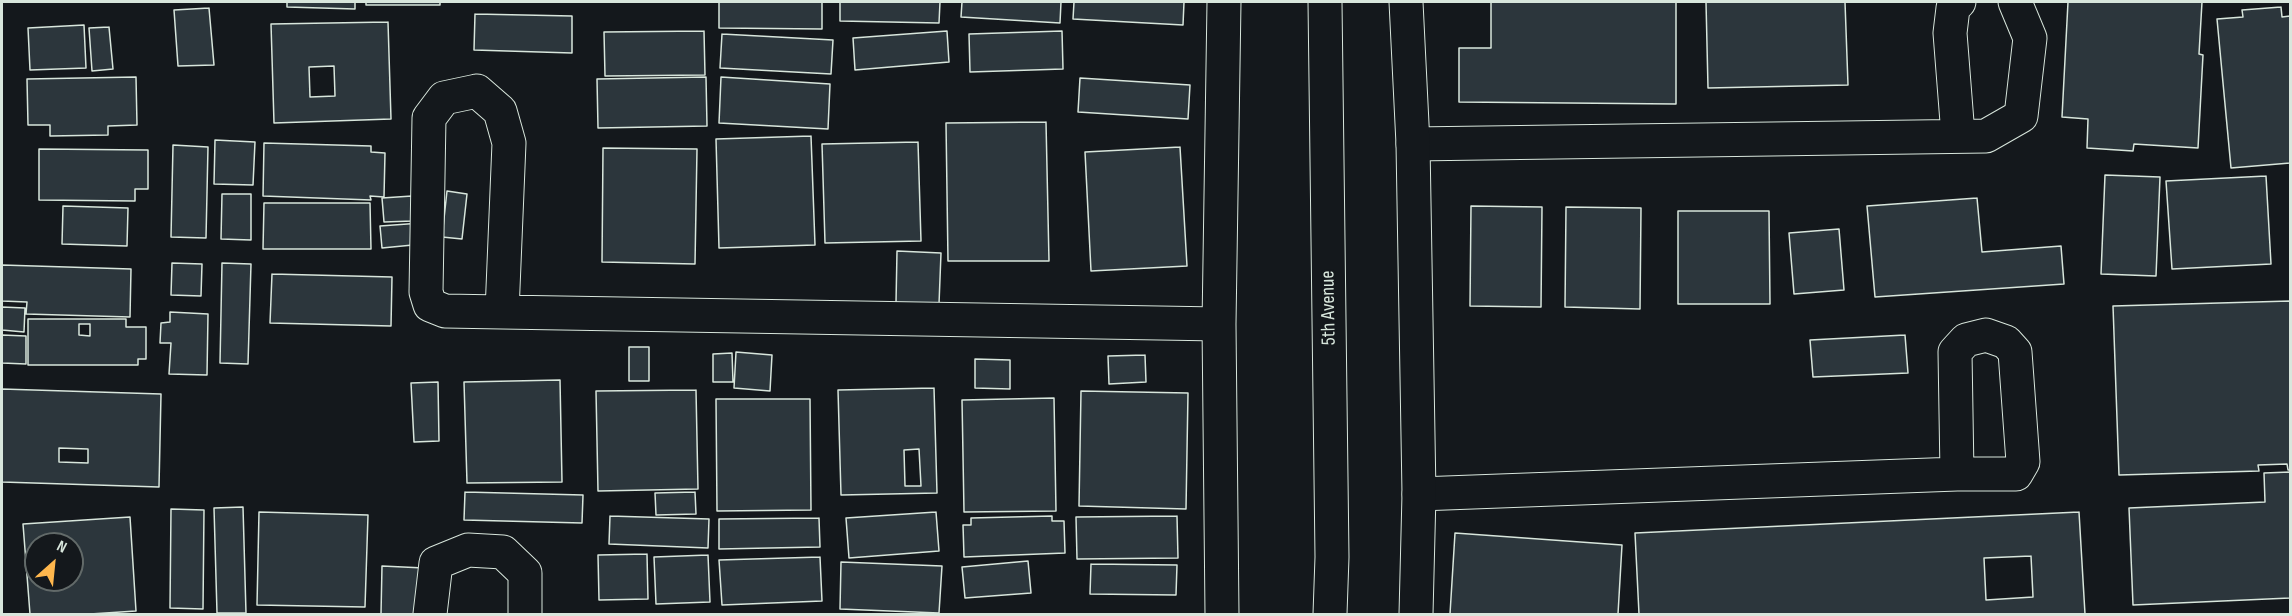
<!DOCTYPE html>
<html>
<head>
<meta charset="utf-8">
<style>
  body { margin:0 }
  #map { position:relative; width:2292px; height:616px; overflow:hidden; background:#14181c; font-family:"Sofia Sans Condensed",sans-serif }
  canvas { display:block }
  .frame { position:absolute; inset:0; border:3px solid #d8e6dc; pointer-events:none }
  .north { position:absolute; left:24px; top:532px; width:60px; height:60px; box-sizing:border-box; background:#14181c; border:2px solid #626a69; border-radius:50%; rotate:27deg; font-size:16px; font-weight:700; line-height:24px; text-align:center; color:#d8e6dc }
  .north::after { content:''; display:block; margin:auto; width:21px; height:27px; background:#ffb74d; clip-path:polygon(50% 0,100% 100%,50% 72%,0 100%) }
</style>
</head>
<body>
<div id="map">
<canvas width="2292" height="616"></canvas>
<div class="frame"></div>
<div class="north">N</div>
</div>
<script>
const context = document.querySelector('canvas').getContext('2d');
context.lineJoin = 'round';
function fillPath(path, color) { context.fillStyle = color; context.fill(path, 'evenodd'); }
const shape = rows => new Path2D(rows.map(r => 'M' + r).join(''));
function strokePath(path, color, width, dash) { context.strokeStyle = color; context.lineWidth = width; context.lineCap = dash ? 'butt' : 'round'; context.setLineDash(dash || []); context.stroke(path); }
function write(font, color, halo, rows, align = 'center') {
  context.font = font + ' "Sofia Sans Condensed",sans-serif'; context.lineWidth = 4.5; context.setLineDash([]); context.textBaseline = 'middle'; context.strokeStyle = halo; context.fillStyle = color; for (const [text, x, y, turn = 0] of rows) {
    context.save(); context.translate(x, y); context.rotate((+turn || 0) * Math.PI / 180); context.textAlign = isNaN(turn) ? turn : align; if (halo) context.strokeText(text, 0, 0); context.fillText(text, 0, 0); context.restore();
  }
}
const building = shape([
  [287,2,355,2,355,9,287,7,287,2],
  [366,2,440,2,440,5,366,5,366,2],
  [719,2,822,2,822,29,719,28,719,2],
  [840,2,940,2,939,23,840,21,840,2],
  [962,2,1061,2,1060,23,961,17,962,2],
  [1074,2,1184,2,1183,25,1073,19,1074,2],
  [1491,2,1676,2,1676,104,1459,102,1459,48,1491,48,1491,2],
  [1706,2,1845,2,1848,85,1708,88,1706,2],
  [2068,2,2202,2,2199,54,2203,55,2198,148,2134,144,2133,151,2087,148,2088,119,2062,117,2068,2],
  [2281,7,2282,17,2290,16,2290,163,2231,168,2217,19,2243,17,2242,10,2281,7],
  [209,8,214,65,178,66,174,10,209,8],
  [475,14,572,16,572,53,474,50,475,14],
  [388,22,391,119,274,123,271,24,388,22],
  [334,66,335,96,310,97,309,67,334,66],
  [84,25,86,68,30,70,28,28,84,25],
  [109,27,113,69,92,71,89,28,109,27],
  [704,31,705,75,605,76,604,32,704,31],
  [947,31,949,62,855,70,853,38,947,31],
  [1062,31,1063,69,970,72,969,34,1062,31],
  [722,34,833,40,831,74,720,68,722,34],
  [136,77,137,125,108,126,108,135,50,136,50,125,28,125,27,79,136,77],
  [706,77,707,126,598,128,597,79,706,77],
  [721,77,830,84,828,129,719,123,721,77],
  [1080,78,1190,85,1188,119,1078,112,1080,78],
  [1046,122,1049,261,948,261,946,123,1046,122],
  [811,136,815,245,719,248,716,139,811,136],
  [215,140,255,142,253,185,214,184,215,140],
  [918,142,921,241,825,243,822,144,918,142],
  [264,143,371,146,371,152,385,153,384,197,370,196,371,200,263,196,264,143],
  [173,145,208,147,206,238,171,237,173,145],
  [1180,147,1187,266,1091,271,1085,152,1180,147],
  [603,148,697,149,695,264,602,262,603,148],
  [39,149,148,150,148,189,135,189,135,201,39,200,39,149],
  [2105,175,2160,177,2156,276,2101,274,2105,175],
  [2266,176,2271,264,2172,269,2166,181,2266,176],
  [447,191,467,194,462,239,442,237,447,191],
  [222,194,251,194,251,240,221,239,222,194],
  [412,196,413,221,384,222,382,198,412,196],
  [1977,198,1982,252,2061,246,2064,284,1875,297,1867,206,1977,198],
  [264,203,370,203,371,249,263,249,264,203],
  [63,206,128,208,127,246,62,244,63,206],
  [1471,206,1542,207,1541,307,1470,306,1471,206],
  [1566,207,1641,208,1640,309,1565,307,1566,207],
  [1678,211,1769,211,1770,304,1678,304,1678,211],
  [421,223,423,244,382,248,380,226,421,223],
  [1839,229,1844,290,1794,294,1789,233,1839,229],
  [897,251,941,253,939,304,896,303,897,251],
  [172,263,202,264,201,296,171,295,172,263],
  [222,263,251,264,248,364,220,363,222,263],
  [2,265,131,269,130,317,26,314,27,302,2,301,2,265],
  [272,274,392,277,391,326,270,323,272,274],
  [2290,301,2290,470,2288,470,2287,464,2258,465,2259,471,2119,475,2113,306,2290,301],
  [2,307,25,308,24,332,2,330,2,307],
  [170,312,208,314,207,375,169,374,171,343,160,343,161,323,170,322,170,312],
  [28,319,126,319,126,327,146,327,146,359,138,359,138,365,28,365,28,319],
  [79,324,90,324,90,336,79,335,79,324],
  [2,335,26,336,26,364,2,363,2,335],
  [1905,335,1908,373,1813,377,1810,340,1905,335],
  [629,347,649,347,649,381,629,381,629,347],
  [736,352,772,355,770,391,734,388,736,352],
  [732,353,733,382,713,382,713,354,732,353],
  [1145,355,1146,382,1109,384,1108,356,1145,355],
  [975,359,1010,360,1010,389,975,388,975,359],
  [560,380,562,482,467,483,464,382,560,380],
  [438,382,439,441,414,442,411,383,438,382],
  [934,388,937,493,841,495,838,390,934,388],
  [919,449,921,486,905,486,904,450,919,449],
  [2,389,161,394,159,487,2,482,2,389],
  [59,448,88,449,88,463,59,462,59,448],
  [696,390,698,489,598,491,596,391,696,390],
  [1081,391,1188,393,1186,509,1079,506,1081,391],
  [1054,398,1056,511,964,512,962,400,1054,398],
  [716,399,810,399,811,510,717,511,716,399],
  [2290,472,2290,598,2133,605,2129,508,2265,502,2264,473,2290,472],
  [465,492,583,495,582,523,464,520,465,492],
  [695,492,696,514,656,515,655,493,695,492],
  [243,507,246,613,217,613,214,508,243,507],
  [171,509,204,510,203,609,170,608,171,509],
  [259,512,368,515,365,607,257,605,259,512],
  [936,512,939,551,849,558,846,518,936,512],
  [2079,512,2085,614,1639,614,1635,533,2079,512],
  [610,516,709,519,708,548,609,544,610,516],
  [1052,516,1052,521,1064,521,1065,553,964,557,963,525,971,525,971,518,1052,516],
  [1177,516,1178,558,1077,559,1076,517,1177,516],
  [130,517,136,611,90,614,30,614,23,524,130,517],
  [36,544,72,544,72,580,36,580,36,544],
  [819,518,820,547,719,549,719,519,819,518],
  [1455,533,1622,545,1618,614,1450,614,1455,533],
  [647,554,648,599,599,600,598,555,647,554],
  [708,555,710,602,656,604,654,557,708,555],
  [2031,556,2033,597,1986,600,1984,558,2031,556],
  [820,557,822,601,722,605,719,560,820,557],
  [1028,561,1031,593,965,598,962,567,1028,561],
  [841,562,942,566,939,613,840,609,841,562],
  [1091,564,1177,565,1176,595,1090,594,1091,564],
  [382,566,424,568,422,614,381,614,382,566]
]);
fillPath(building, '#2c363c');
strokePath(building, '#d8e6dc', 1.5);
const minor = shape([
  [477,91,500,111,509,143,502,312,445,311,430,305,426,292,429,118,444,98,477,91],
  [1958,135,1950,33,1953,8,1959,2],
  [1413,144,1986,136,2021,116,2030,38,2015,2],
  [502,312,1219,324],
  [1986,335,2006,342,2015,352,2023,462,2016,474,1957,474,1955,352,1966,340,1986,335],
  [1419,494,1957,474],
  [430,614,436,563,468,550,503,552,525,573,525,614],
  [1222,614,1219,324,1224,2]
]);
const tertiary = shape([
  [1325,2,1332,557,1330,614],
  [1406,2,1413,144,1419,494,1416,614]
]);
strokePath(minor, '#d8e6dc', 35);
strokePath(tertiary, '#d8e6dc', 35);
strokePath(minor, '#14181c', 33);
strokePath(tertiary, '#14181c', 33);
write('20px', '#d8e6dc', '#14181c', [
  ["5th Avenue",1329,308,-91]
]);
</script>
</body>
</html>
